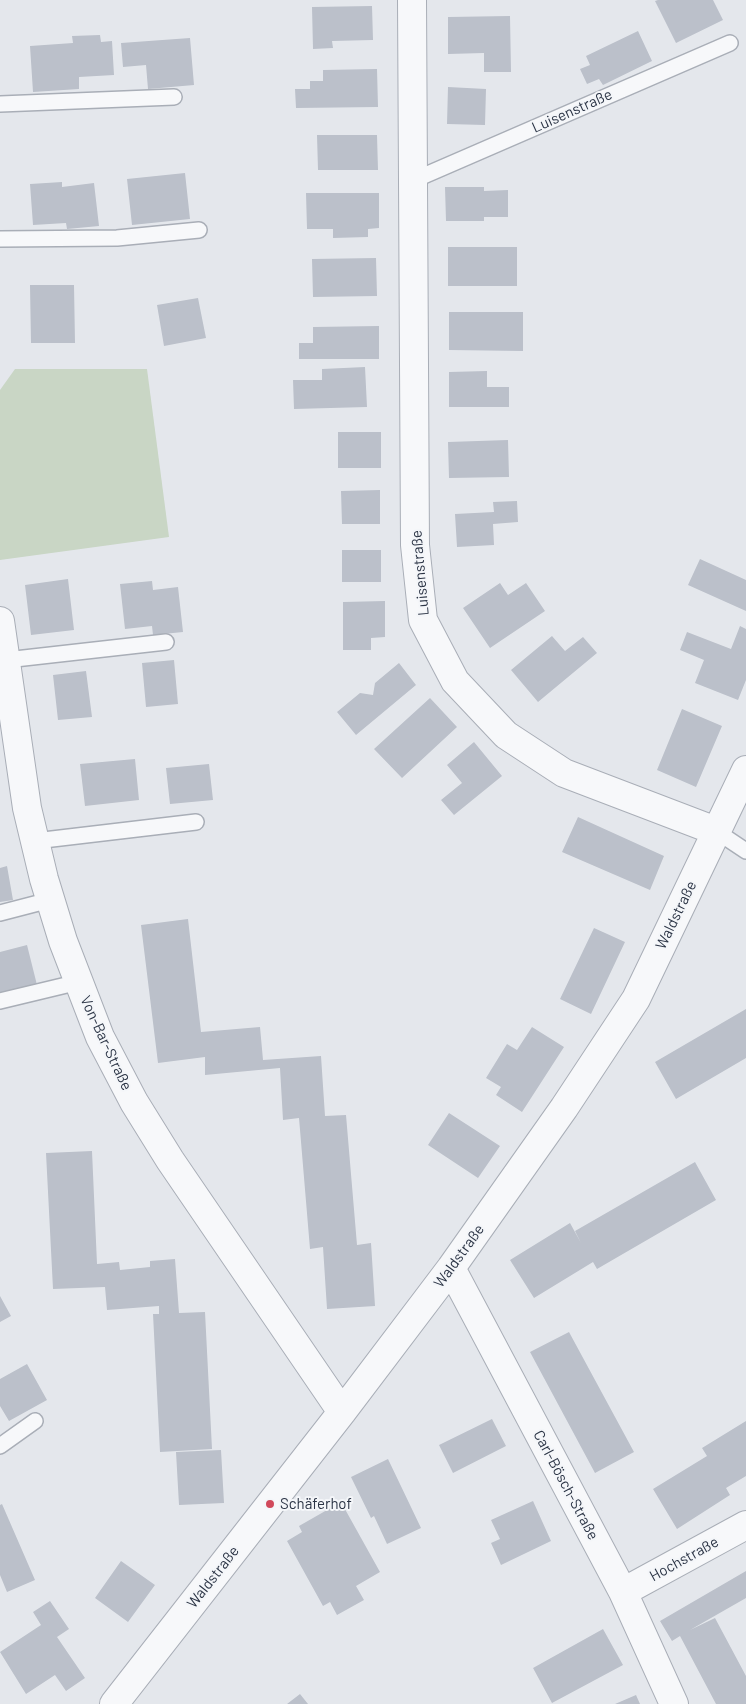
<!DOCTYPE html>
<html>
<head>
<meta charset="utf-8">
<style>
  body { margin:0 }
  canvas { display:block; background:#e4e7ec }
</style>
</head>
<body>
<canvas width="746" height="1704"></canvas>
<script>
const context = document.querySelector('canvas').getContext('2d');
context.lineJoin = 'round';
function fillPath(path, color) { context.fillStyle = color; context.fill(path, 'evenodd'); }
const shape = rows => new Path2D(rows.map(r => 'M' + r).join(''));
function strokePath(path, color, width, dash) { context.strokeStyle = color; context.lineWidth = width; context.lineCap = dash ? 'butt' : 'round'; context.setLineDash(dash || []); context.stroke(path); }
function write(font, color, halo, rows, align = 'center') {
  context.font = font + ' Barlow,sans-serif'; context.lineWidth = 4; context.setLineDash([]); context.textBaseline = 'middle'; context.strokeStyle = halo; context.fillStyle = color; for (const [text, x, y, turn = 0] of rows) {
    context.save(); context.translate(x, y); context.rotate((+turn || 0) * Math.PI / 180); context.textAlign = isNaN(turn) ? turn : align; if (halo) context.strokeText(text, 0, 0); context.fillText(text, 0, 0); context.restore();
  }
}
fillPath(shape([
  [15,369,147,369,169,537,0,560,0,390]
]), '#c9d6c5');
fillPath(shape([
  [658,0,713,0,723,20,676,43,655,1],
  [372,6,373,40,332,41,333,48,313,49,312,7],
  [510,16,511,72,484,72,484,53,448,54,448,17],
  [638,31,652,61,603,85,599,79,587,84,580,69,590,65,586,56],
  [100,35,101,42,112,41,114,75,79,77,79,89,33,92,30,46,73,43,72,36],
  [190,38,194,85,148,89,146,65,123,67,121,43],
  [377,69,378,107,296,108,295,89,310,89,310,81,323,81,323,70],
  [448,87,486,89,485,125,447,124],
  [317,135,377,135,378,170,318,170],
  [185,173,190,219,132,225,127,179],
  [62,182,62,187,94,183,99,226,67,229,66,223,33,225,30,184],
  [445,187,484,187,484,191,508,190,508,217,484,217,484,221,446,221],
  [306,193,379,193,379,228,368,229,368,237,333,238,333,229,307,229],
  [448,247,517,247,517,286,448,286],
  [376,258,377,296,313,297,312,259],
  [30,285,74,285,75,343,31,343],
  [198,298,206,338,164,346,157,305],
  [449,312,523,312,523,351,449,350],
  [379,326,379,359,299,359,299,343,313,343,313,327],
  [365,367,367,407,294,409,293,380,322,380,322,369],
  [487,371,487,387,509,387,509,407,449,407,449,372],
  [338,432,381,432,381,468,338,468],
  [508,440,509,477,449,478,448,442],
  [380,490,380,524,342,524,341,491],
  [517,501,518,522,493,524,494,545,457,547,455,514,494,512,493,502],
  [342,550,381,550,381,582,342,582],
  [700,559,746,580,746,611,688,585],
  [68,579,74,630,31,635,25,585],
  [152,581,153,590,178,587,183,632,153,635,152,626,125,629,120,584],
  [500,583,508,595,526,583,545,611,490,648,463,608],
  [385,601,385,637,371,638,371,650,343,650,343,602],
  [740,626,746,629,746,680,738,700,695,683,704,660,680,650,687,632,731,649],
  [552,636,565,651,583,637,597,653,538,702,511,670],
  [174,660,178,704,146,707,142,663],
  [399,663,416,685,356,735,337,712,360,693,373,695,375,683],
  [86,671,92,717,58,720,53,675],
  [430,698,457,727,402,778,374,749],
  [682,709,722,726,696,787,657,770],
  [474,742,502,776,454,815,441,800,462,783,447,765],
  [135,759,139,800,85,806,80,764],
  [209,764,213,800,170,804,166,768],
  [578,817,664,856,650,890,562,852],
  [7,866,13,900,0,902,0,868],
  [188,919,201,1032,260,1027,263,1060,321,1056,325,1116,346,1115,357,1245,371,1243,375,1306,327,1309,323,1247,310,1249,299,1118,283,1120,280,1068,205,1075,205,1057,158,1063,141,925],
  [594,928,625,942,591,1014,560,999],
  [27,945,37,985,0,994,0,952],
  [746,1009,746,1058,676,1099,655,1062],
  [532,1027,564,1047,522,1112,496,1095,501,1087,486,1078,507,1044,517,1050],
  [449,1113,500,1146,478,1178,428,1145],
  [92,1151,97,1264,119,1262,120,1270,150,1267,150,1261,175,1259,179,1313,205,1312,212,1449,160,1452,153,1314,159,1314,159,1306,107,1310,105,1287,53,1289,46,1153],
  [695,1162,716,1200,597,1269,593,1262,534,1298,510,1260,570,1223,581,1243,575,1231],
  [0,1296,11,1316,0,1322],
  [569,1332,634,1452,595,1473,530,1352],
  [27,1364,47,1400,9,1421,0,1406,0,1379],
  [492,1419,506,1446,453,1473,439,1445],
  [746,1421,746,1476,726,1488,730,1495,677,1529,653,1489,707,1456,702,1448],
  [221,1450,224,1503,179,1505,176,1452],
  [388,1459,421,1528,387,1544,374,1516,371,1518,351,1477],
  [533,1501,551,1541,501,1565,491,1543,500,1539,491,1520],
  [341,1502,380,1572,356,1586,364,1600,337,1615,330,1602,323,1606,287,1541,302,1532,299,1526],
  [2,1504,35,1580,7,1592,0,1575,0,1505],
  [121,1561,155,1585,128,1622,95,1598],
  [746,1571,746,1598,690,1630,715,1618,746,1676,746,1704,716,1704,680,1636,672,1641,660,1621],
  [50,1601,69,1629,57,1637,85,1678,66,1691,55,1675,26,1694,0,1652,41,1625,33,1612],
  [603,1629,623,1665,552,1703,533,1668],
  [300,1694,308,1704,287,1704],
  [636,1695,640,1704,615,1704]
]), '#bbc0ca');
const service = shape([
  [0,104,174,97],
  [414,180,730,43],
  [0,239,117,238,199,230],
  [6,660,166,642],
  [716,831,746,851],
  [35,841,196,822],
  [0,913,50,900],
  [0,1001,79,982],
  [0,1446,35,1421]
]);
const minor = shape([
  [412,0,415,545,423,620,455,681,506,735,564,773,716,831],
  [0,621,27,808,44,879,63,941,100,1037,134,1102,170,1160,342,1412],
  [451,1268,623,1592,674,1704],
  [623,1592,746,1525],
  [114,1704,342,1412,451,1268,564,1108,636,999,746,770]
]);
strokePath(service, '#a9aeb7', 18);
strokePath(minor, '#a9aeb7', 30);
strokePath(service, '#f7f8fa', 15);
strokePath(minor, '#f7f8fa', 28);
for (const [x, y, r, color] of [
  [270,1504,5,"#d1495b"]
]) { const dot = new Path2D(); dot.arc(x, y, r, 0, 2 * Math.PI); context.fillStyle = color; context.fill(dot); strokePath(dot, '#f4f6f9', 2); }
write('15px', '#2b3445', '#f4f6f9', [
  ["Luisenstraße",572,111,-24],
  ["Luisenstraße",420,573,-95],
  ["Waldstraße",676,915,-64],
  ["Von-Bar-Straße",106,1043,65],
  ["Waldstraße",459,1256,-54],
  ["Carl-Bösch-Straße",566,1485,62],
  ["Hochstraße",684,1559,-29],
  ["Waldstraße",213,1577,-52]
]);
write('15px', '#2b3445', '#f4f6f9', [
  ["Schäferhof",280,1504]
], 'left');
</script>
</body>
</html>
